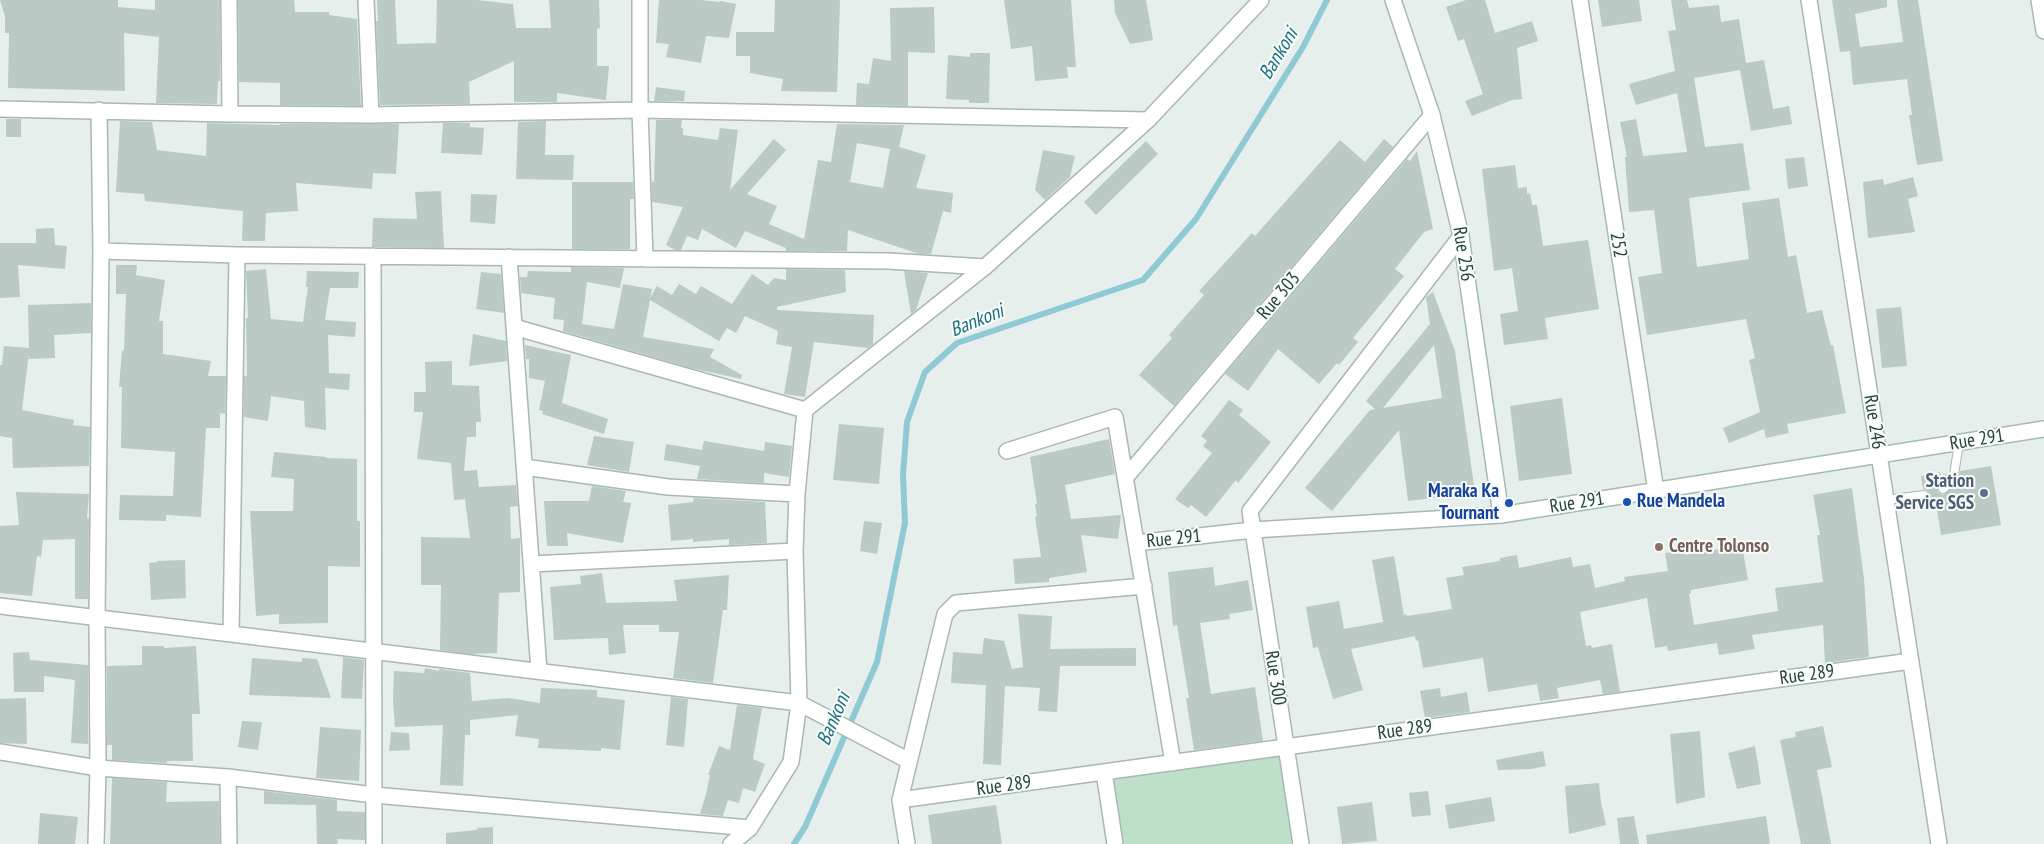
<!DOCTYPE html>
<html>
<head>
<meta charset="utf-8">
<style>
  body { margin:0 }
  canvas { display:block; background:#e6efeb }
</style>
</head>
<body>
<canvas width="2044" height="844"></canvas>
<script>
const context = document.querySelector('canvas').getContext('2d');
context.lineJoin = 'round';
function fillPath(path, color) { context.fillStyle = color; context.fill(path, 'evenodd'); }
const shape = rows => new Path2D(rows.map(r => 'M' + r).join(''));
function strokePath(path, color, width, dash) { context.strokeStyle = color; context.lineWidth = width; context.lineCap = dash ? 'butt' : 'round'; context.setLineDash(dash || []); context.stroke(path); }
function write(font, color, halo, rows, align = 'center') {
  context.font = font + ' "PT Sans Narrow",sans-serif'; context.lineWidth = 4; context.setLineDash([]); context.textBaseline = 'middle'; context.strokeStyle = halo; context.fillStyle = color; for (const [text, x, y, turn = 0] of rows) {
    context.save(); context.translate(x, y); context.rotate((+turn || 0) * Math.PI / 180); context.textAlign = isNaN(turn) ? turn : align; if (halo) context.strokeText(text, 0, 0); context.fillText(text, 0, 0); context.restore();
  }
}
fillPath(shape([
  [1286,747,1301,844,1115,844,1104,772]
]), '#bfe0c8');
strokePath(shape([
  [794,844,805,827,877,662,905,523,903,475,907,422,925,372,957,343,1143,280,1196,219,1303,47,1327,0]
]), '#8ec9d4', 6);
fillPath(shape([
  [0,0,118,0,118,7,155,10,155,0,220,0,220,81,218,81,217,104,156,103,159,37,124,33,125,91,8,88,9,33,5,33,5,17],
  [238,0,294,0,295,12,329,12,329,15,357,19,361,106,280,105,280,83,239,82],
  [377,0,395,0,397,44,436,43,437,0,477,0,513,4,516,28,551,28,549,0,599,0,600,28,597,29,597,66,609,66,606,100,557,93,557,102,514,102,514,61,469,82,470,104,380,105,376,21,378,21],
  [659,0,701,0,720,2,720,1,736,4,729,38,706,36,701,63,666,57,669,44,656,43],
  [775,0,840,0,837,92,781,91,783,79,750,73,750,56,736,56,736,32,774,32],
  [1004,0,1071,0,1076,67,1067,67,1068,78,1035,81,1032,46,1011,49],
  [1114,0,1146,0,1153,40,1130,44,1115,13],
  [1466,0,1485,0,1495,33,1532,21,1538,41,1517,48,1522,99,1512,100,1472,116,1465,101,1483,94,1464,39,1458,41,1446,7],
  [1598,0,1639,0,1642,21,1602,27],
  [1671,0,1687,0,1689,8,1719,5,1721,22,1739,19,1746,63,1764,60,1773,109,1789,106,1792,124,1751,131,1740,70,1694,78,1705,147,1743,143,1750,190,1689,198,1697,267,1749,259,1742,203,1779,198,1788,257,1796,255,1807,313,1822,310,1831,346,1833,345,1846,413,1787,424,1789,433,1766,438,1764,429,1729,443,1723,428,1760,412,1749,360,1755,358,1746,319,1647,335,1638,277,1662,273,1654,210,1629,212,1625,157,1627,157,1620,122,1636,119,1643,156,1687,152,1677,93,1636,105,1629,84,1675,71,1668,31,1676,30],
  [1832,0,1887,0,1887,7,1855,14,1860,47,1903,42,1897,0,1918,0,1943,161,1917,165,1909,115,1912,115,1907,79,1853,85,1850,51,1840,52],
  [934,7,935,53,908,52,908,106,856,105,857,83,869,84,873,58,891,61,890,8],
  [970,53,990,53,989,103,969,103,969,100,946,99,948,55,970,57],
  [656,87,685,91,684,101,654,101],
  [6,119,21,119,21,137,6,137],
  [656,120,682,120,681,128,683,128,683,135,718,140,720,128,738,130,730,190,774,139,786,150,747,194,777,206,769,224,804,239,818,160,831,162,837,124,904,125,899,147,926,155,916,188,953,193,951,213,943,211,931,254,919,254,848,230,847,251,786,251,786,248,745,231,736,248,702,229,698,240,687,236,681,250,675,250,666,245,683,207,652,202,652,182,654,182],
  [857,143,890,149,883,188,850,182],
  [120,121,152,122,157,150,206,156,207,123,280,125,280,124,399,124,396,174,373,173,372,189,296,183,298,211,266,213,265,241,242,241,243,211,145,201,144,194,116,192],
  [546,121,545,155,574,155,573,180,516,179,518,122],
  [443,123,470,123,470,127,484,128,482,155,441,153],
  [1384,139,1393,147,1174,406,1139,375,1172,338,1169,335,1204,295,1199,291,1252,233,1255,236,1340,140,1365,162],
  [1146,141,1158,154,1096,215,1084,202],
  [1043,150,1075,156,1070,177,1045,200,1035,190],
  [1417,151,1433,229,1424,232,1395,269,1404,276,1353,338,1358,342,1339,365,1337,363,1319,384,1278,349,1248,391,1225,374,1407,159,1410,161],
  [1804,157,1808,186,1788,189,1785,159],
  [1515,165,1518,188,1527,187,1527,194,1530,193,1532,205,1537,205,1543,246,1588,240,1599,309,1545,318,1548,339,1504,345,1500,314,1518,311,1512,268,1494,271,1482,169],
  [1913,177,1918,196,1908,199,1915,232,1868,238,1863,182,1883,179,1884,185],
  [572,182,633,182,634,199,630,199,630,249,572,249],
  [441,191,444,248,372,247,373,218,417,219,415,192],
  [471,194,497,195,495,224,470,222],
  [54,228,55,245,67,246,65,269,18,265,20,297,0,298,0,243,36,243,36,229],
  [116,265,137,265,136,275,165,280,159,321,163,321,163,354,211,361,208,376,226,376,225,414,220,413,220,428,206,428,201,517,166,515,166,521,119,520,120,495,173,496,175,452,121,448,122,387,119,387,122,350,124,351,126,294,116,294],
  [571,267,624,268,620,288,587,282,582,324,614,329,623,284,652,289,650,298,657,286,672,295,679,284,696,294,701,286,732,304,752,274,768,285,774,278,786,280,786,269,845,270,846,292,777,307,777,310,874,315,873,344,868,348,814,342,805,397,784,394,792,347,776,344,778,331,745,316,736,333,727,328,719,341,650,300,643,337,714,349,710,357,742,375,741,379,691,368,563,331,564,320,553,319,555,298,521,293,520,277,527,277,528,271,571,272],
  [266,269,271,319,303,322,308,287,306,287,307,271,359,272,358,288,330,288,325,320,356,322,355,337,328,335,329,373,350,374,349,390,325,388,326,430,305,427,304,401,271,396,268,421,244,417,244,376,247,376,246,318,248,318,246,271],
  [904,271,928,273,916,310,911,314],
  [481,272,501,274,504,313,476,309],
  [1433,292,1455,351,1475,493,1408,501,1399,430,1332,511,1305,488,1370,410,1375,409,1366,401,1430,324,1426,297],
  [1434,345,1442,398,1383,408],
  [91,303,91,333,54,335,55,358,29,359,29,353,22,410,74,420,73,425,90,427,89,466,13,468,12,438,0,436,0,365,2,365,4,346,29,348,28,305],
  [1901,307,1907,366,1882,368,1876,309],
  [473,334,506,341,507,361,469,366],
  [525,345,571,355,562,403,608,419,604,434,542,414,543,411,539,410,545,381,529,378,529,359,526,359],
  [452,361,452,385,479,386,481,422,476,422,476,437,467,437,464,471,477,470,479,487,516,485,518,506,510,507,511,539,520,538,520,592,499,593,497,653,469,654,440,650,441,585,421,585,421,537,470,538,465,499,454,500,451,463,417,459,423,412,414,412,414,392,426,392,425,362],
  [1562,398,1572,474,1519,481,1510,406],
  [1229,400,1243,410,1239,415,1271,442,1238,483,1236,480,1206,517,1191,505,1188,508,1175,499,1212,453,1203,446,1207,441,1201,436],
  [839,424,884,428,879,484,833,480],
  [594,436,634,442,629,472,587,465],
  [1109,439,1115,474,1065,485,1071,519,1121,515,1118,539,1081,535,1087,572,1049,578,1049,582,1015,584,1013,559,1041,557,1035,517,1037,516,1035,504,1037,504,1030,457],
  [704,441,764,451,765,442,792,446,789,477,764,473,764,483,697,479,700,466,664,460,666,444,702,450],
  [274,452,326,457,326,458,357,459,357,521,360,521,360,567,328,566,328,623,279,624,279,614,256,616,250,511,293,511,294,479,271,477],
  [1991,466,2001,525,1941,535,1937,509,1927,510,1925,501,1929,498,1929,494,1927,490,1923,489,1921,476,1940,472,1941,475,1949,473,1948,478,1938,487,1938,492,1943,495,1957,485,1960,471],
  [592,486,626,491,623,502,631,503,623,543,567,533,568,546,547,546,544,501,589,501],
  [1852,488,1864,579,1869,657,1825,663,1823,625,1752,635,1755,649,1719,655,1717,643,1668,651,1667,646,1655,648,1647,598,1580,612,1586,646,1591,645,1592,648,1612,644,1620,692,1603,694,1600,680,1557,688,1559,698,1540,701,1537,684,1488,692,1483,658,1423,668,1418,640,1416,641,1415,636,1351,649,1363,690,1333,699,1318,647,1313,648,1306,607,1339,601,1344,629,1383,622,1372,560,1394,556,1404,615,1407,614,1407,616,1452,609,1446,578,1464,575,1462,567,1500,561,1500,558,1517,555,1519,568,1571,557,1573,567,1590,564,1595,588,1625,581,1624,577,1668,571,1665,553,1684,550,1685,555,1742,545,1748,580,1691,590,1691,593,1689,594,1694,625,1778,611,1775,588,1823,582,1817,535,1820,535,1813,495],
  [16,492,89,494,87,518,89,519,88,599,75,599,75,539,43,540,41,557,37,556,32,596,0,593,0,526,19,525],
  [694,498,765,502,767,543,729,545,729,539,693,542,693,539,671,541,668,505,693,502],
  [864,521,882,523,877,554,860,551],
  [185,560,186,598,151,600,149,563,157,562,157,561],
  [1213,567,1215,586,1248,580,1253,610,1229,614,1230,619,1200,623,1211,694,1255,687,1263,741,1194,750,1186,698,1189,698,1177,625,1173,626,1168,572],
  [602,573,606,603,677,601,674,580,729,575,727,610,723,610,713,683,673,678,679,632,659,632,659,625,623,625,626,653,609,655,608,638,554,640,550,587,581,584,580,576],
  [1018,614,1052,616,1050,649,1136,648,1136,666,1060,666,1057,712,1038,711,1040,688,1005,686,1001,765,983,764,986,685,951,683,953,652,982,654,984,638,1004,641,1012,669,1023,667],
  [142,646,164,646,164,648,196,646,200,714,192,714,193,761,167,761,167,763,112,760,112,745,107,745,107,666,142,665],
  [29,652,30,660,88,665,88,744,71,743,75,680,44,676,44,692,14,692,13,653],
  [343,657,364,660,362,699,341,698],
  [252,658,302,662,302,658,317,659,331,698,249,695],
  [425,668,439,671,439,669,470,673,472,701,508,698,540,703,541,688,597,690,597,697,625,700,620,750,601,748,601,751,538,748,539,739,515,736,518,715,470,720,470,735,465,735,463,786,440,785,443,725,395,727,393,699,394,671,424,673],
  [1440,688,1441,697,1467,692,1470,712,1425,718,1420,691],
  [671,697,688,699,684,747,666,745],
  [26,698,27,744,0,743,0,699],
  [737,705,762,708,753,759,765,764,755,792,743,788,739,803,728,800,723,816,700,814,706,794,710,775,708,775,719,746,730,750],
  [242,721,262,722,258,750,238,747],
  [1823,726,1832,767,1817,770,1831,844,1801,844,1780,740,1796,737,1795,732],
  [320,727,361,730,359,781,316,778],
  [1700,731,1705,797,1676,804,1670,734],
  [391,732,409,733,410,750,389,751],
  [1755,746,1761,784,1737,789,1728,753],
  [1543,751,1546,766,1531,769,1498,770,1496,760],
  [112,778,167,782,166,802,219,801,220,844,110,844],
  [1599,783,1601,802,1606,825,1569,834,1565,786],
  [264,791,337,800,337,811,365,812,365,840,337,839,338,844,317,844,316,805,264,804],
  [1428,791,1431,815,1412,817,1409,793],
  [1491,797,1495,821,1449,829,1445,805],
  [1372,802,1377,841,1342,844,1337,807],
  [996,805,1002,844,932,844,928,815],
  [40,813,78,817,75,844,38,844],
  [1634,816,1639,844,1620,844,1617,818],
  [1766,816,1770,844,1647,844,1646,835],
  [493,827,493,844,446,844,446,833,477,830,477,828]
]), '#bbcac4');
const lane = shape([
  [1943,489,1953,481,1959,443],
  [1886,500,1924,495]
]);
const street = shape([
  [229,0,230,114],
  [366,0,371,115],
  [640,0,640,110,645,259],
  [1580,0,1656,491],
  [1809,0,1939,844],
  [2039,0,2044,31],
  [0,109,230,114,371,115,640,110,1148,120],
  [101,251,237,255,888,261,985,267],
  [373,256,374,844],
  [509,257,539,671],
  [514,327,805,410],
  [1007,451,1115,417,1173,763],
  [524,467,668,487,797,494],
  [1126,477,1432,115],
  [1136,543,1253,530,1501,515],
  [531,564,795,551],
  [0,606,799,703,909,761],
  [231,634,237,255],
  [0,752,98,768,228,777,374,795,750,828],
  [1104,772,1115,844],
  [228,777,229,844],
  [900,800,1911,661],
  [96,844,98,768,97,618,101,251,99,110],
  [731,844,750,828,791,762,799,703,795,551,797,494,805,410,985,267,1148,120,1261,0],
  [907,844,900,800,945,614,956,603,1144,586],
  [1301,844,1250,511,1461,236]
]);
const secondary = shape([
  [1393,0,1432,115,1461,236,1501,515,2044,429]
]);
strokePath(lane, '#a8b8b2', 10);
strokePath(street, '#a8b8b2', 18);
strokePath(secondary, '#a4bbb3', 18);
strokePath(lane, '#fff', 8);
strokePath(street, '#fff', 15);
strokePath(secondary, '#fff', 15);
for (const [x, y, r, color] of [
  [1984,493,5,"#5c6f8a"],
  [1627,502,5,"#1a4fb4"],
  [1509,503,5,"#1a4fb4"],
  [1659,547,5,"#8d6e63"]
]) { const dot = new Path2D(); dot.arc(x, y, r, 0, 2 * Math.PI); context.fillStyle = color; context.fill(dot); strokePath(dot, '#f7fbf9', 2); }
write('19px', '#24423a', '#f7fbf9', [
  ["252",1618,245,81],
  ["Rue 256",1463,254,81],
  ["Rue 303",1279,296,-50],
  ["Rue 246",1874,422,81],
  ["Rue 291",1977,440,-9],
  ["Rue 291",1577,503,-9],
  ["Rue 291",1174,539,-6],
  ["Rue 289",1807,675,-8],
  ["Rue 300",1275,678,81],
  ["Rue 289",1405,730,-8],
  ["Rue 289",1004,786,-8]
]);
write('bold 19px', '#4e5e75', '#f7fbf9', [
  ["Station",1974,482],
  ["Service SGS",1974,504]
], 'right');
write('bold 19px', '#164399', '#f7fbf9', [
  ["Maraka Ka",1499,492],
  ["Tournant",1499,514],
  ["Rue Mandela",1637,502,"left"]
], 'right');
write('bold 19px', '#785e54', '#f7fbf9', [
  ["Centre Tolonso",1669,547]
], 'left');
write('italic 20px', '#1c6f80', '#f7fbf9', [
  ["Bankoni",1279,54,-59],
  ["Bankoni",977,321,-22],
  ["Bankoni",834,719,-67]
]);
</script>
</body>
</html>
